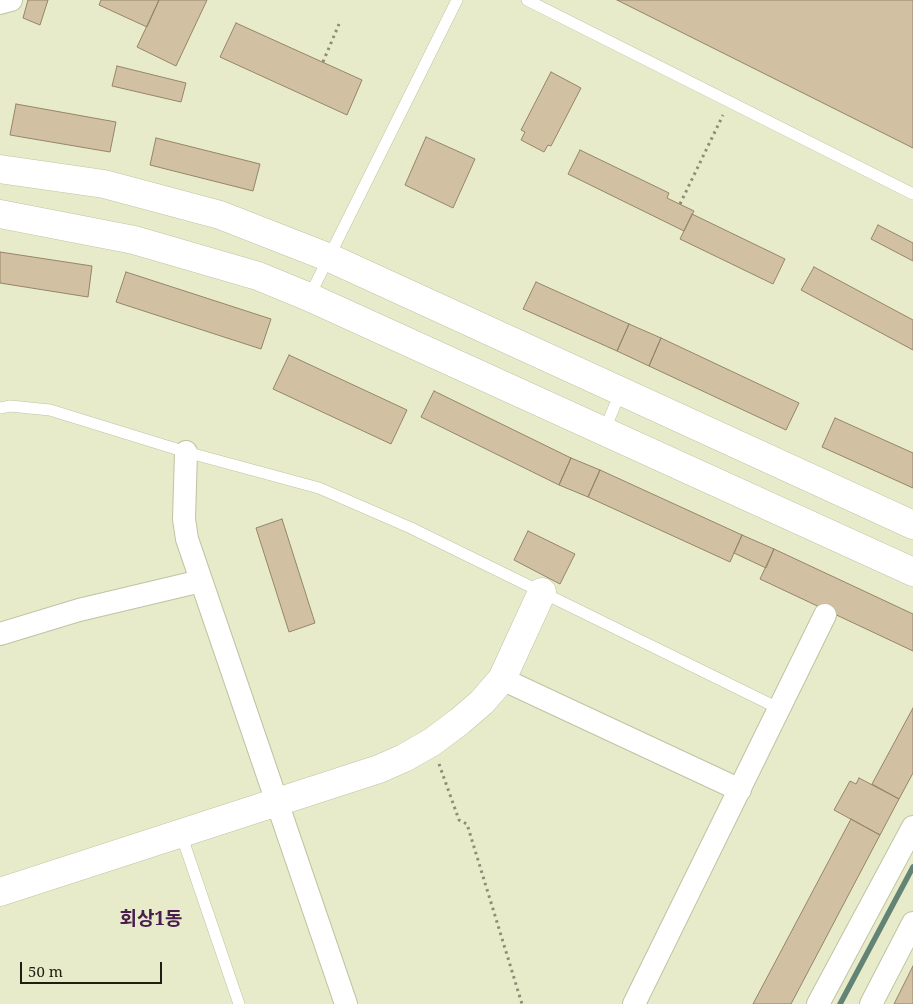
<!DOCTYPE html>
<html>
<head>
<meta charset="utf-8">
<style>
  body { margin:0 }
  #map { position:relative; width:913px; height:1004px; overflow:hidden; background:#e7ebc9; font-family:"Noto Serif",serif }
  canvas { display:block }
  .scale { position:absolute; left:20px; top:962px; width:142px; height:22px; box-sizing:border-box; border:2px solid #1e1f13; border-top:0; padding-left:6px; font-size:15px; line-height:18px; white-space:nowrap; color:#1e1f13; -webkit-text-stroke:4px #e7ebc9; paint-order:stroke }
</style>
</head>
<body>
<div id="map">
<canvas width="913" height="1004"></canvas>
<div class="scale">50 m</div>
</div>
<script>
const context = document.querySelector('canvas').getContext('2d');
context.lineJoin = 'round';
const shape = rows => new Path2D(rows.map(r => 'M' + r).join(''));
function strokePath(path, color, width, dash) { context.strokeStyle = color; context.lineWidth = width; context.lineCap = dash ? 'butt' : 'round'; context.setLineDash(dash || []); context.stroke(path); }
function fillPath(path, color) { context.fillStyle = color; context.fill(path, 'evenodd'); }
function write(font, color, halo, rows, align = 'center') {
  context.font = font + ' "Noto Serif","Noto Sans KR",serif'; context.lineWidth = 5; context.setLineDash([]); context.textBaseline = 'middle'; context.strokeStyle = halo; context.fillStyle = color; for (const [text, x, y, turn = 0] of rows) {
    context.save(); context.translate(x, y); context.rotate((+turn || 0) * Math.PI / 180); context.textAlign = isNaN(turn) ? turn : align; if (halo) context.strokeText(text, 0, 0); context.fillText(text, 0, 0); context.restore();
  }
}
strokePath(shape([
  [840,1004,913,867]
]), '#638475', 5.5);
const building = shape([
  [28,0,48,0,40,25,23,18,28,0],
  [101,0,159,0,147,27,99,5,101,0],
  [159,0,207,0,176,66,137,47,159,0],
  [617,0,913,0,913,148,617,0],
  [236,23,362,80,347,115,220,57,236,23],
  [117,66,186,83,181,102,112,86,117,66],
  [551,72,581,88,551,146,548,145,544,152,521,140,525,132,521,130,551,72],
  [16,104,116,122,110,152,10,135,16,104],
  [426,137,475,159,453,208,405,185,426,137],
  [156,138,260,164,253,191,150,165,156,138],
  [580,150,669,193,667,198,694,211,684,231,568,174,580,150],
  [692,214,785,259,773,284,680,239,692,214],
  [878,225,913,243,913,261,871,239,878,225],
  [0,252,92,266,88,297,0,283,0,252],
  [814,267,913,320,913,350,801,290,814,267],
  [126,272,271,319,261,349,116,302,126,272],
  [536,282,629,324,617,351,523,309,536,282],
  [629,324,661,338,649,366,617,351,629,324],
  [661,338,799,403,786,430,649,366,661,338],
  [289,355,407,410,391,444,273,389,289,355],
  [434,391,571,458,559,485,421,417,434,391],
  [835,418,913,453,913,488,822,447,835,418],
  [571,458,600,470,588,497,559,485,571,458],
  [600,470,742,535,730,562,588,497,600,470],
  [282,519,315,623,289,632,256,528,282,519],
  [528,531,575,554,560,584,514,560,528,531],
  [742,535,774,549,766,568,734,553,742,535],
  [774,549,913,614,913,651,760,579,774,549],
  [913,708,913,773,899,799,872,784,913,708],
  [859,778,899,799,880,835,834,810,850,781,856,784,859,778],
  [851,819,880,835,791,1004,753,1004,851,819],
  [913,966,913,1004,894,1004,913,966]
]);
fillPath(building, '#d1c0a2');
strokePath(building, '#958568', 1);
const lane = shape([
  [527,0,913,194],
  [309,297,457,0],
  [0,408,10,406,50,410,186,452,319,488,411,528,780,709],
  [604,431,621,391],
  [181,834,239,1004]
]);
const street = shape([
  [0,3,11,0],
  [186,452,184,519,187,539,346,1004],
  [0,634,79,610,201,581],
  [502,679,740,790],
  [634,1004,825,615],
  [818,1004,913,827],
  [871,1004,913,923]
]);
const secondary = shape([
  [0,169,104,184,220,215,330,258,913,525],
  [0,214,134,240,258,276,309,297,913,572],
  [0,892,379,769,404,758,432,742,460,721,482,702,502,679,542,592]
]);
strokePath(lane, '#bfc3a2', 12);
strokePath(street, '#bfc3a2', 24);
strokePath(secondary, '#bfc3a2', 29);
strokePath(shape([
  [323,62,339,24],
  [680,204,723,115],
  [439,764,459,820,467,824,522,1004]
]), '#8b8d76', 3, [2.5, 4]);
strokePath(lane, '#fff', 11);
strokePath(street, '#fff', 22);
strokePath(secondary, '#fff', 28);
write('bold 19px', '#4a1d4f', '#e7ebc9', [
  ["회상1동",151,920]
]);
</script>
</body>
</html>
